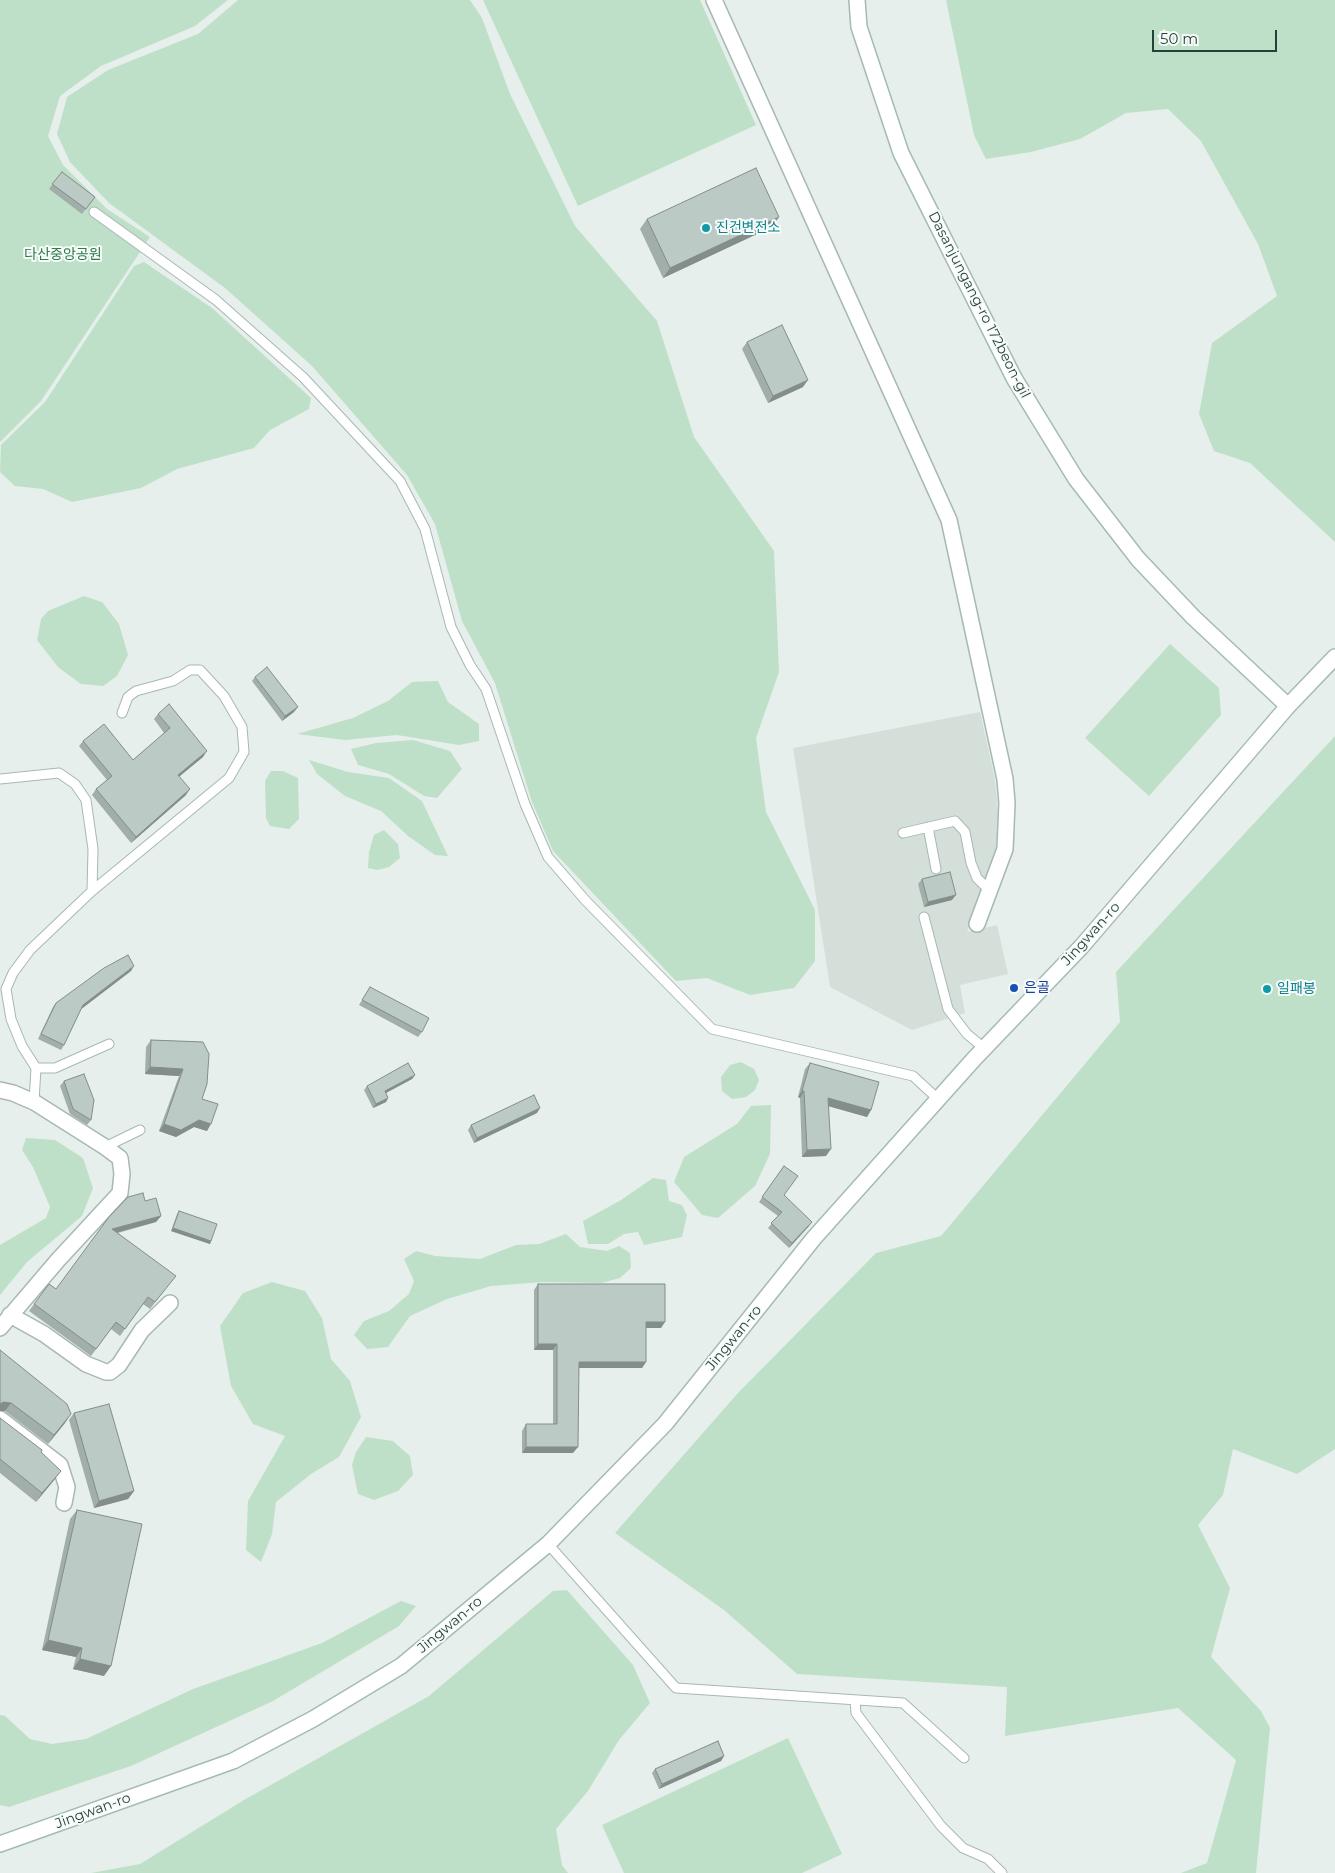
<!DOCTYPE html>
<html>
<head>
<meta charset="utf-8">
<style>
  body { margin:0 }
  #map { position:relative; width:1335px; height:1873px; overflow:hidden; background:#e6efeb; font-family:Montserrat,sans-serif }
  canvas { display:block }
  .scale { position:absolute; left:1152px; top:30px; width:125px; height:22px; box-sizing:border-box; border:2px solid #24423a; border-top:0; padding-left:6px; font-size:15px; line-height:18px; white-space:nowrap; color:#24423a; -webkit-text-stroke:4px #f7fbf9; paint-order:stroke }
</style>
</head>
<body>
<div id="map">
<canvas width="1335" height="1873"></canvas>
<div class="scale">50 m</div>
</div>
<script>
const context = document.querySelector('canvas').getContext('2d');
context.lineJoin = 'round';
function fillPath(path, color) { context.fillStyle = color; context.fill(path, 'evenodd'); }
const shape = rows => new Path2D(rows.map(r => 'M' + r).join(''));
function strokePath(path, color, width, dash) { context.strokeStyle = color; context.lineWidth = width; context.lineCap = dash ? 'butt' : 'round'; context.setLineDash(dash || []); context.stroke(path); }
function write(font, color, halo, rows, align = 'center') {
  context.font = font + ' Montserrat,"Noto Sans KR",sans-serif'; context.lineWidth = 4; context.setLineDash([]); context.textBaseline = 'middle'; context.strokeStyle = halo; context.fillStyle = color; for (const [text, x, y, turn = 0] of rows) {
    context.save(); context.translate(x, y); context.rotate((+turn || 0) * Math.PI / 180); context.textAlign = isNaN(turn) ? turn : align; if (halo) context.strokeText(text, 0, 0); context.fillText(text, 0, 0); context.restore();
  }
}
fillPath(shape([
  [980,712,995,779,999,822,997,847,991,868,967,932,997,925,1008,974,960,985,965,1013,912,1030,830,987,793,748]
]), '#d4dfda');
fillPath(shape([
  [0,0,228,0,195,26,101,66,60,96,48,136,63,165,107,209,150,237,41,401,0,442],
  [238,0,470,0,482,18,510,94,575,226,657,321,694,437,774,551,779,672,756,738,766,812,815,910,815,961,794,988,750,995,707,978,676,981,553,851,532,802,495,683,462,621,435,524,407,475,312,366,225,288,109,203,70,162,57,134,67,97,108,70,198,34],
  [483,0,700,0,756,125,578,206],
  [946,0,1335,0,1335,542,1250,463,1214,451,1199,414,1212,343,1277,296,1258,244,1201,141,1168,109,1126,113,1080,139,1031,152,986,159,974,135],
  [144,262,212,308,311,398,309,409,270,430,254,448,177,469,141,488,72,502,43,489,15,486,0,472,1,445,45,402,134,266],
  [84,596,102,602,119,624,128,655,117,676,103,686,81,684,58,667,37,640,41,619,48,611],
  [1170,644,1219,688,1221,715,1149,796,1085,738],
  [438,681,448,702,479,724,479,741,459,745,397,735,345,740,297,734,353,718,388,701,412,682],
  [1335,736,1335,1449,1297,1474,1233,1449,1223,1495,1198,1525,1230,1588,1211,1657,1261,1711,1270,1728,1256,1873,1181,1873,1207,1863,1236,1760,1178,1708,1005,1736,1007,1687,797,1674,724,1610,615,1533,738,1393,876,1253,941,1236,1120,1022,1116,972],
  [413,740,450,751,462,769,437,798,424,796,389,774,358,765,351,749,376,743],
  [309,760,348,772,389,778,422,801,448,856,435,855,408,836,381,811,345,796,317,774],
  [271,771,283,771,298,778,299,819,289,829,270,826,266,818,265,781],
  [384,830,398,844,400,858,389,867,377,870,368,868,369,852,374,835],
  [741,1062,754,1069,759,1080,755,1090,746,1097,732,1099,722,1091,721,1077,730,1065],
  [771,1105,770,1154,755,1186,718,1218,702,1215,674,1182,684,1157,737,1124,751,1106],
  [26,1138,55,1140,83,1158,93,1188,82,1216,27,1262,0,1295,0,1245,46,1218,50,1207,33,1167,22,1150],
  [653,1178,666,1180,669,1201,682,1205,687,1215,682,1237,644,1245,638,1232,624,1234,608,1244,588,1244,583,1221,621,1200],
  [566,1234,580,1247,607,1251,619,1246,630,1253,631,1268,620,1278,601,1283,543,1282,491,1286,447,1299,410,1316,388,1347,367,1349,354,1335,364,1321,389,1311,409,1294,414,1281,404,1259,416,1251,435,1256,480,1259,516,1245,539,1244],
  [272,1282,305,1291,322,1318,331,1359,350,1381,361,1417,339,1457,311,1474,276,1502,272,1534,261,1562,246,1550,248,1501,285,1436,253,1424,231,1386,220,1326,243,1293],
  [366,1437,393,1441,410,1456,413,1475,398,1491,374,1500,358,1494,352,1465,356,1452],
  [567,1590,633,1665,650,1703,619,1740,588,1791,556,1829,562,1865,568,1873,91,1873,140,1864,244,1800,429,1696,553,1591],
  [401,1601,416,1606,399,1626,273,1701,131,1766,9,1807,0,1805,0,1715,5,1716,30,1739,52,1744,86,1739,193,1689,322,1643],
  [788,1738,842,1854,802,1873,624,1873,602,1825]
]), '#bfe0c8');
const lane = shape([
  [94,212,216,300,303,377,400,481,425,529,451,627,470,665,486,689,525,804,548,857,586,901,712,1029,913,1076,938,1099],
  [0,779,59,773,75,784,86,800,93,849,92,891],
  [928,827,936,869],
  [903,833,955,821,965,832,971,863,977,878,990,891],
  [924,917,948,1009,967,1034,984,1048],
  [36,1068,55,1068,109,1044],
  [34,1102,36,1068,22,1046,11,1019,6,989,13,973,30,950,92,891,229,778,244,752,242,727,224,696,200,670,190,670,173,681,136,691,128,697,122,713],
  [105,1147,140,1130],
  [548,1544,676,1688,903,1703,964,1758],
  [855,1700,856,1713,941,1826,963,1848,988,1859,1002,1873]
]);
const street = shape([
  [714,0,949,520,1005,779,1007,803,1005,849,977,924],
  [0,1090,13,1093,34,1102,105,1147,120,1158,122,1174,120,1193,58,1260,0,1328],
  [10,1315,44,1334,86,1364,106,1372,110,1372,119,1365,142,1330,170,1303],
  [0,1419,60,1465,67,1487,64,1503]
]);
const secondary = shape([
  [857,0,859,27,901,153,1014,378,1076,479,1138,559,1193,617,1288,706],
  [0,1844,233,1761,313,1719,401,1666,548,1544,665,1424,814,1238,974,1059,1082,946,1288,706,1335,657]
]);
strokePath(lane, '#a8b8b2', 11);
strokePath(street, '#a8b8b2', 18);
strokePath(secondary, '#a4bbb3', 18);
strokePath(lane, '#fff', 9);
strokePath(street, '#fff', 15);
strokePath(secondary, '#fff', 15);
fillPath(shape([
  [62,172,95,197,82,214,49,189],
  [647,219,772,227,663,278,640,229],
  [747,342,803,387,768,403,742,349],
  [255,677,294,712,282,721,252,681],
  [158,714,203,757,179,776,186,795,131,843,92,795,96,789,107,780,79,746,83,741,133,760,164,733,154,719],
  [922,879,952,900,924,907,918,884],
  [131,971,81,1009,64,1045,61,1050,38,1039,53,1007,56,1003],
  [370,987,422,1032,418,1037,359,1005],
  [151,1040,203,1042,202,1099,207,1131,194,1127,176,1137,159,1131,179,1076,145,1074,146,1047],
  [810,1063,871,1110,867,1117,829,1106,826,1156,802,1157,800,1098,798,1097,805,1069],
  [415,1075,412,1079,386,1093,388,1098,386,1102,373,1108,364,1090,367,1086],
  [64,1081,91,1120,87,1125,70,1114,60,1086],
  [537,1113,474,1143,468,1130,471,1125],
  [784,1166,784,1195,809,1226,789,1248,768,1228,778,1216,759,1202],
  [145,1201,161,1216,156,1222,118,1233,171,1282,150,1309,143,1304,120,1336,111,1329,91,1356,29,1311,49,1284,56,1289],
  [179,1211,211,1241,210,1244,171,1231,177,1214],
  [538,1284,661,1328,646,1328,646,1362,642,1368,579,1368,573,1453,522,1453,522,1431,526,1424,553,1424,553,1350,534,1350,534,1290],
  [0,1350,65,1423,48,1444,5,1411,0,1411],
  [74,1413,134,1491,128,1499,94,1508,69,1420],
  [0,1418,41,1452,55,1479,36,1502,0,1473],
  [77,1510,104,1676,73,1669,76,1657,42,1650,70,1519],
  [724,1756,721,1761,659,1789,652,1773,655,1769]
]), '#a1aea9');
fillPath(shape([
  [779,217,772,227,663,278,670,268],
  [808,380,803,387,768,403,773,396],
  [298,707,294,712,282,721,285,716],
  [207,751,203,757,174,781,178,775],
  [190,789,186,795,131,843,136,837],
  [956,895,952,900,924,907,928,902],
  [134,966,131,971,80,1010,83,1005],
  [150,1067,183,1069,179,1076,145,1074],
  [415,1075,412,1079,382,1095,385,1091],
  [802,1091,804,1091,800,1098,798,1097],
  [388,1098,386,1102,373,1108,376,1104],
  [828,1098,871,1110,867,1117,824,1105],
  [540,1108,537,1113,474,1143,477,1138],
  [199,1120,211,1124,207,1131,194,1127,176,1137,159,1131,164,1124],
  [831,1149,826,1156,802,1157,807,1150],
  [161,1216,156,1222,107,1235,112,1229],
  [812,1222,809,1226,789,1248,792,1243],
  [173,1228,211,1241,210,1244,171,1231],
  [646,1322,665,1322,661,1328,641,1328],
  [538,1344,557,1344,553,1350,534,1350],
  [579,1362,646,1362,642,1368,574,1368],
  [3,1402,11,1403,5,1411,0,1411,0,1404],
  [71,1414,65,1423,48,1444,54,1435],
  [526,1447,578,1447,573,1453,522,1453],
  [61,1471,55,1479,36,1502,42,1493],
  [134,1491,128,1499,94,1508,99,1501],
  [48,1640,82,1648,76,1657,42,1650],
  [80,1659,111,1666,104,1676,73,1669],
  [724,1756,721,1761,659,1789,662,1784]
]), '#838d89');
const building = shape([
  [756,168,779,217,670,268,647,219,756,168],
  [62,172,95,197,86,209,52,184,62,172],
  [782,325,808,380,773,396,747,342,782,325],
  [267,667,298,707,285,716,255,677,267,667],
  [169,704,207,751,178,775,190,789,136,837,96,789,112,776,83,741,104,724,133,760,170,728,158,714,169,704],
  [950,872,956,895,928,902,922,879,950,872],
  [128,955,134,966,83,1005,64,1045,41,1034,56,1003,104,968,128,955],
  [370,987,429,1018,422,1032,362,1000,370,987],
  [151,1040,203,1042,209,1054,207,1084,202,1099,218,1104,211,1124,199,1120,181,1130,164,1124,183,1069,150,1067,151,1040],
  [408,1063,415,1075,385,1091,388,1098,376,1104,367,1086,408,1063],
  [810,1063,879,1082,871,1110,828,1098,831,1149,807,1150,804,1091,802,1091,810,1063],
  [84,1074,94,1100,91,1120,73,1109,64,1081,84,1074],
  [534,1095,540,1108,477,1138,471,1125,534,1095],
  [784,1166,798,1176,784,1195,812,1222,792,1243,771,1223,782,1212,762,1197,784,1166],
  [143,1193,145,1201,156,1198,161,1216,112,1229,176,1276,155,1302,148,1297,125,1329,116,1322,96,1349,34,1304,49,1284,56,1289,109,1217,128,1197,143,1193],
  [179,1211,217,1224,211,1241,173,1228,179,1211],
  [538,1284,665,1284,665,1322,646,1322,646,1362,579,1362,578,1447,526,1447,526,1424,557,1424,557,1344,538,1344,538,1284],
  [0,1350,67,1404,71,1414,54,1435,11,1403,3,1402,0,1404,0,1350],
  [109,1404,134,1491,99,1501,74,1413,109,1404],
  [0,1418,42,1450,41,1452,61,1471,42,1493,0,1459,0,1418],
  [77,1510,142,1524,111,1666,80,1659,82,1648,48,1640,77,1510],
  [718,1741,724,1756,662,1784,655,1769,718,1741]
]);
fillPath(building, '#bbcac4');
strokePath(building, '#838d89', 1);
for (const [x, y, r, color] of [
  [706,228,5,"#0f9aa8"],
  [1014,988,5,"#1a4fb4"],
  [1267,989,5,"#0f9aa8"]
]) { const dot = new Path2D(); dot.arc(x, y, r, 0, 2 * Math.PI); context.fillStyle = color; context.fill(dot); strokePath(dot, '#f7fbf9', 2); }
write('14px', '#0d838f', '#f7fbf9', [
  ["진건변전소",716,228],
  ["일패봉",1277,989]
], 'left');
write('14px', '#2d7a4b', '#f7fbf9', [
  ["다산중앙공원",63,255]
]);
write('14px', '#24423a', '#f7fbf9', [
  ["Dasanjungang-ro 172beon-gil",979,305,63],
  ["Jingwan-ro",1091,934,-48],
  ["Jingwan-ro",734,1338,-51],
  ["Jingwan-ro",450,1625,-40],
  ["Jingwan-ro",93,1811,-20]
]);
write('14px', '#164399', '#f7fbf9', [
  ["은골",1024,988]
], 'left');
</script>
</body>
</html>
